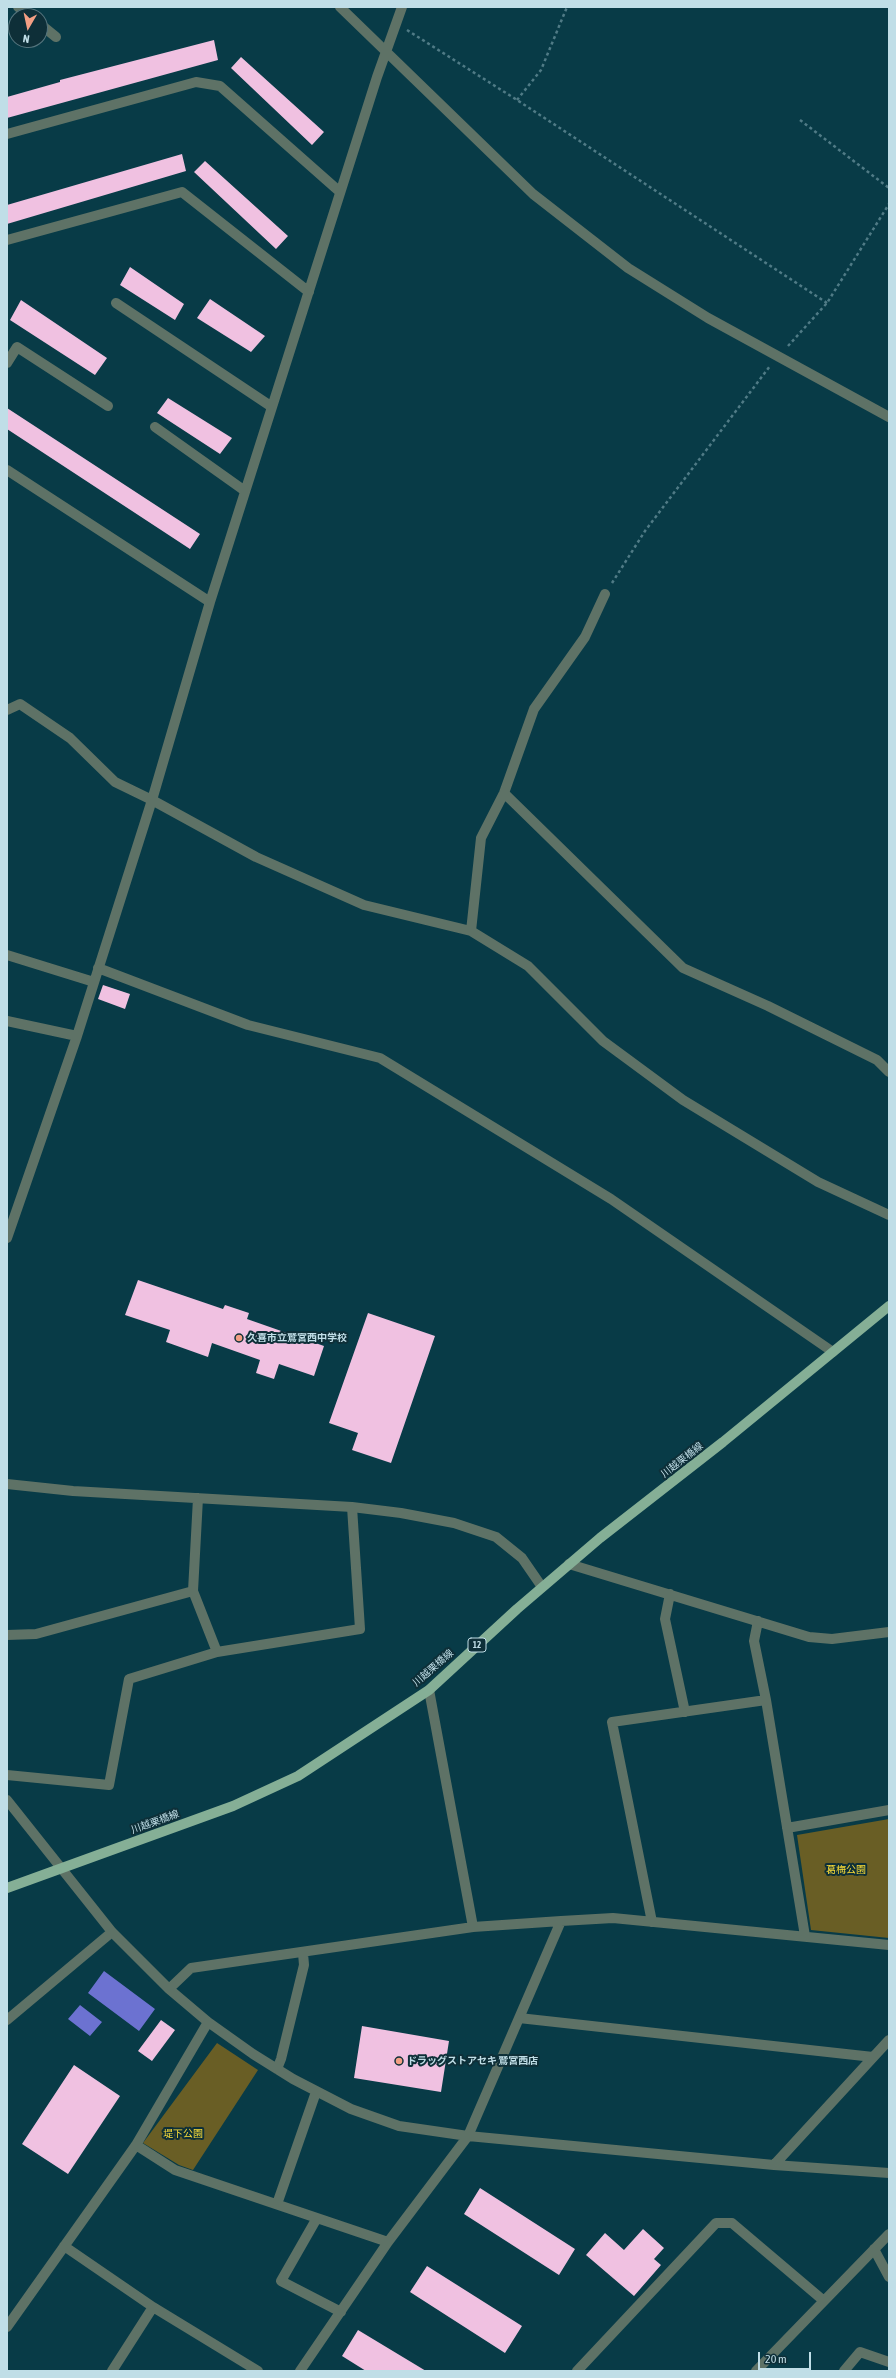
<!DOCTYPE html>
<html>
<head>
<meta charset="utf-8">
<style>
  body { margin:0 }
  #map { position:relative; width:896px; height:2378px; overflow:hidden; background:#083b47; font-family:"Asap Condensed",sans-serif }
  canvas { display:block }
  .frame { position:absolute; inset:0; border:8px solid #c0dee7; pointer-events:none }
  .north { position:absolute; left:8px; top:8px; width:40px; height:40px; box-sizing:border-box; background:#0e2f38; border:1px solid #55757e; border-radius:50%; rotate:189deg; font-size:11px; font-weight:700; line-height:16px; text-align:center; color:#c0dee7 }
  .north::after { content:''; display:block; margin:auto; width:14px; height:18px; background:#f39f84; clip-path:polygon(50% 0,100% 100%,50% 72%,0 100%) }
  .scale { position:absolute; left:758px; top:2352px; width:53px; height:18px; box-sizing:border-box; border:2px solid #c0dee7; border-top:0; padding-left:5px; font-size:12px; line-height:14px; white-space:nowrap; color:#c0dee7; -webkit-text-stroke:3px #0e2f38; paint-order:stroke }
</style>
</head>
<body>
<div id="map">
<canvas width="896" height="2378"></canvas>
<div class="frame"></div>
<div class="north">N</div>
<div class="scale">20 m</div>
</div>
<script>
const context = document.querySelector('canvas').getContext('2d');
context.lineJoin = 'round';
function fillPath(path, color) { context.fillStyle = color; context.fill(path, 'evenodd'); }
const shape = rows => new Path2D(rows.map(r => 'M' + r).join(''));
function strokePath(path, color, width, dash) { context.strokeStyle = color; context.lineWidth = width; context.lineCap = dash ? 'butt' : 'round'; context.setLineDash(dash || []); context.stroke(path); }
function write(font, color, halo, rows, align = 'center') {
  context.font = font + ' "Asap Condensed","Noto Sans JP",sans-serif'; context.lineWidth = 4; context.setLineDash([]); context.textBaseline = 'middle'; context.strokeStyle = halo; context.fillStyle = color; for (const [text, x, y, turn = 0] of rows) {
    context.save(); context.translate(x, y); context.rotate((+turn || 0) * Math.PI / 180); context.textAlign = isNaN(turn) ? turn : align; if (halo) context.strokeText(text, 0, 0); context.fillText(text, 0, 0); context.restore();
  }
}
fillPath(shape([
  [889,1819,889,1938,811,1930,797,1835],
  [217,2043,258,2070,193,2170,179,2165,143,2143]
]), '#695e25');
fillPath(shape([
  [104,1971,155,2009,139,2031,88,1993],
  [80,2005,102,2022,90,2036,68,2019]
]), '#6c72d1');
fillPath(shape([
  [214,40,218,60,7,118,7,97,60,82,60,80],
  [241,57,324,132,312,145,231,68],
  [182,154,186,171,7,224,7,205],
  [205,161,288,236,276,249,194,172],
  [130,267,184,304,175,320,120,285],
  [210,299,265,336,251,352,197,318],
  [21,300,107,358,95,375,10,320],
  [168,398,232,438,220,454,157,413],
  [7,408,200,534,190,549,7,429],
  [103,985,130,994,125,1009,98,999],
  [138,1280,223,1309,225,1305,249,1313,247,1319,324,1346,314,1376,279,1364,274,1379,256,1373,260,1360,212,1343,208,1357,166,1342,170,1330,125,1315],
  [368,1313,435,1336,391,1463,352,1450,358,1433,329,1423],
  [161,2020,175,2030,152,2061,138,2051],
  [362,2026,449,2041,441,2092,354,2078],
  [74,2065,120,2096,68,2174,22,2144],
  [480,2188,575,2249,559,2275,464,2214],
  [643,2229,664,2248,654,2259,661,2265,634,2296,586,2255,605,2233,624,2250],
  [427,2266,522,2326,505,2353,410,2292],
  [358,2330,426,2371,366,2371,342,2356]
]), '#f0c1e1');
strokePath(shape([
  [407,30,517,100,827,303],
  [517,100,541,70,567,7],
  [800,120,889,188],
  [788,346,827,303,889,204],
  [612,583,645,531,770,366]
]), '#507b86', 2.5, [3, 3]);
strokePath(shape([
  [18,7,29,16],
  [340,7,533,194,628,268,708,318,889,417],
  [40,24,56,37],
  [7,134,196,82,220,86,340,192],
  [7,240,182,192,309,292],
  [116,303,272,407],
  [7,363,17,347,108,406],
  [155,427,245,491],
  [7,470,210,602],
  [7,710,20,704,70,738,115,782,152,800,256,857,364,905,471,931,528,966,603,1041,683,1100,818,1182,889,1215],
  [504,793,683,968,768,1006,877,1060,889,1072],
  [471,931,481,838,504,793,534,709,585,637,605,594],
  [7,955,94,982],
  [98,968,248,1025,380,1058,611,1199,833,1352],
  [7,1021,77,1036],
  [7,1238,77,1036,152,800,210,602,377,77,402,7],
  [7,1484,73,1491,352,1507,401,1513,454,1523,496,1537,522,1558,542,1587],
  [198,1498,193,1591,217,1652,360,1629,352,1507],
  [569,1564,809,1637,832,1639,889,1632],
  [670,1594,665,1619,685,1712],
  [758,1621,754,1641,766,1700,805,1936],
  [7,1635,36,1634,193,1591],
  [429,1690,473,1927],
  [7,1775,109,1785,129,1679,217,1652],
  [7,1800,112,1932,169,1989,208,2022,253,2054,293,2079,351,2109,399,2126,468,2136,774,2165,889,2173],
  [787,1828,889,1810],
  [652,1922,612,1722,766,1700],
  [169,1989,191,1968,473,1927,561,1921,613,1918,889,1945],
  [519,2018,873,2057],
  [7,2020,112,1932],
  [277,2069,281,2059,304,1965,303,1953],
  [136,2145,175,2170,388,2242],
  [774,2165,889,2040],
  [277,2204,316,2092],
  [317,2218,281,2281,341,2312],
  [64,2246,153,2307,258,2371],
  [874,2249,889,2277],
  [7,2327,136,2145,208,2022],
  [112,2371,153,2307],
  [300,2371,388,2242,468,2136,561,1921],
  [577,2371,716,2223,732,2223,824,2301],
  [756,2371,889,2234],
  [844,2371,860,2352,889,2362]
]), '#5e7266', 10);
strokePath(shape([
  [7,1888,233,1806,298,1776,429,1690,517,1609,600,1538,723,1442,889,1306]
]), '#85af96', 10);
for (const [x, y, r, color] of [
  [239,1338,4,"#f39f84"],
  [399,2061,4,"#f39f84"]
]) { const dot = new Path2D(); dot.arc(x, y, r, 0, 2 * Math.PI); context.fillStyle = color; context.fill(dot); strokePath(dot, '#0e2f38', 1.5); }
for (const [x, y, w] of [
  [477,1645,18]
]) { const box = new Path2D(); box.roundRect(x - w / 2, y - 7, w, 14, 3); context.fillStyle = '#0e2f38'; context.fill(box); strokePath(box, '#c0dee7', 1); }
write('bold 9px', '#c0dee7', null, [
  ["12",477,1645]
]);
write('bold 10px', '#c0dee7', '#0e2f38', [
  ["久喜市立鷲宮西中学校",247,1338],
  ["ドラッグストアセキ 鷲宮西店",407,2061]
], 'left');
write('10px', '#c0dee7', '#0e2f38', [
  ["川越栗橋線",682,1460,-38],
  ["川越栗橋線",433,1668,-41],
  ["川越栗橋線",155,1822,-20]
]);
write('10px', '#fcde38', '#0e2f38', [
  ["葛梅公園",846,1870],
  ["堤下公園",183,2134]
]);
</script>
</body>
</html>
